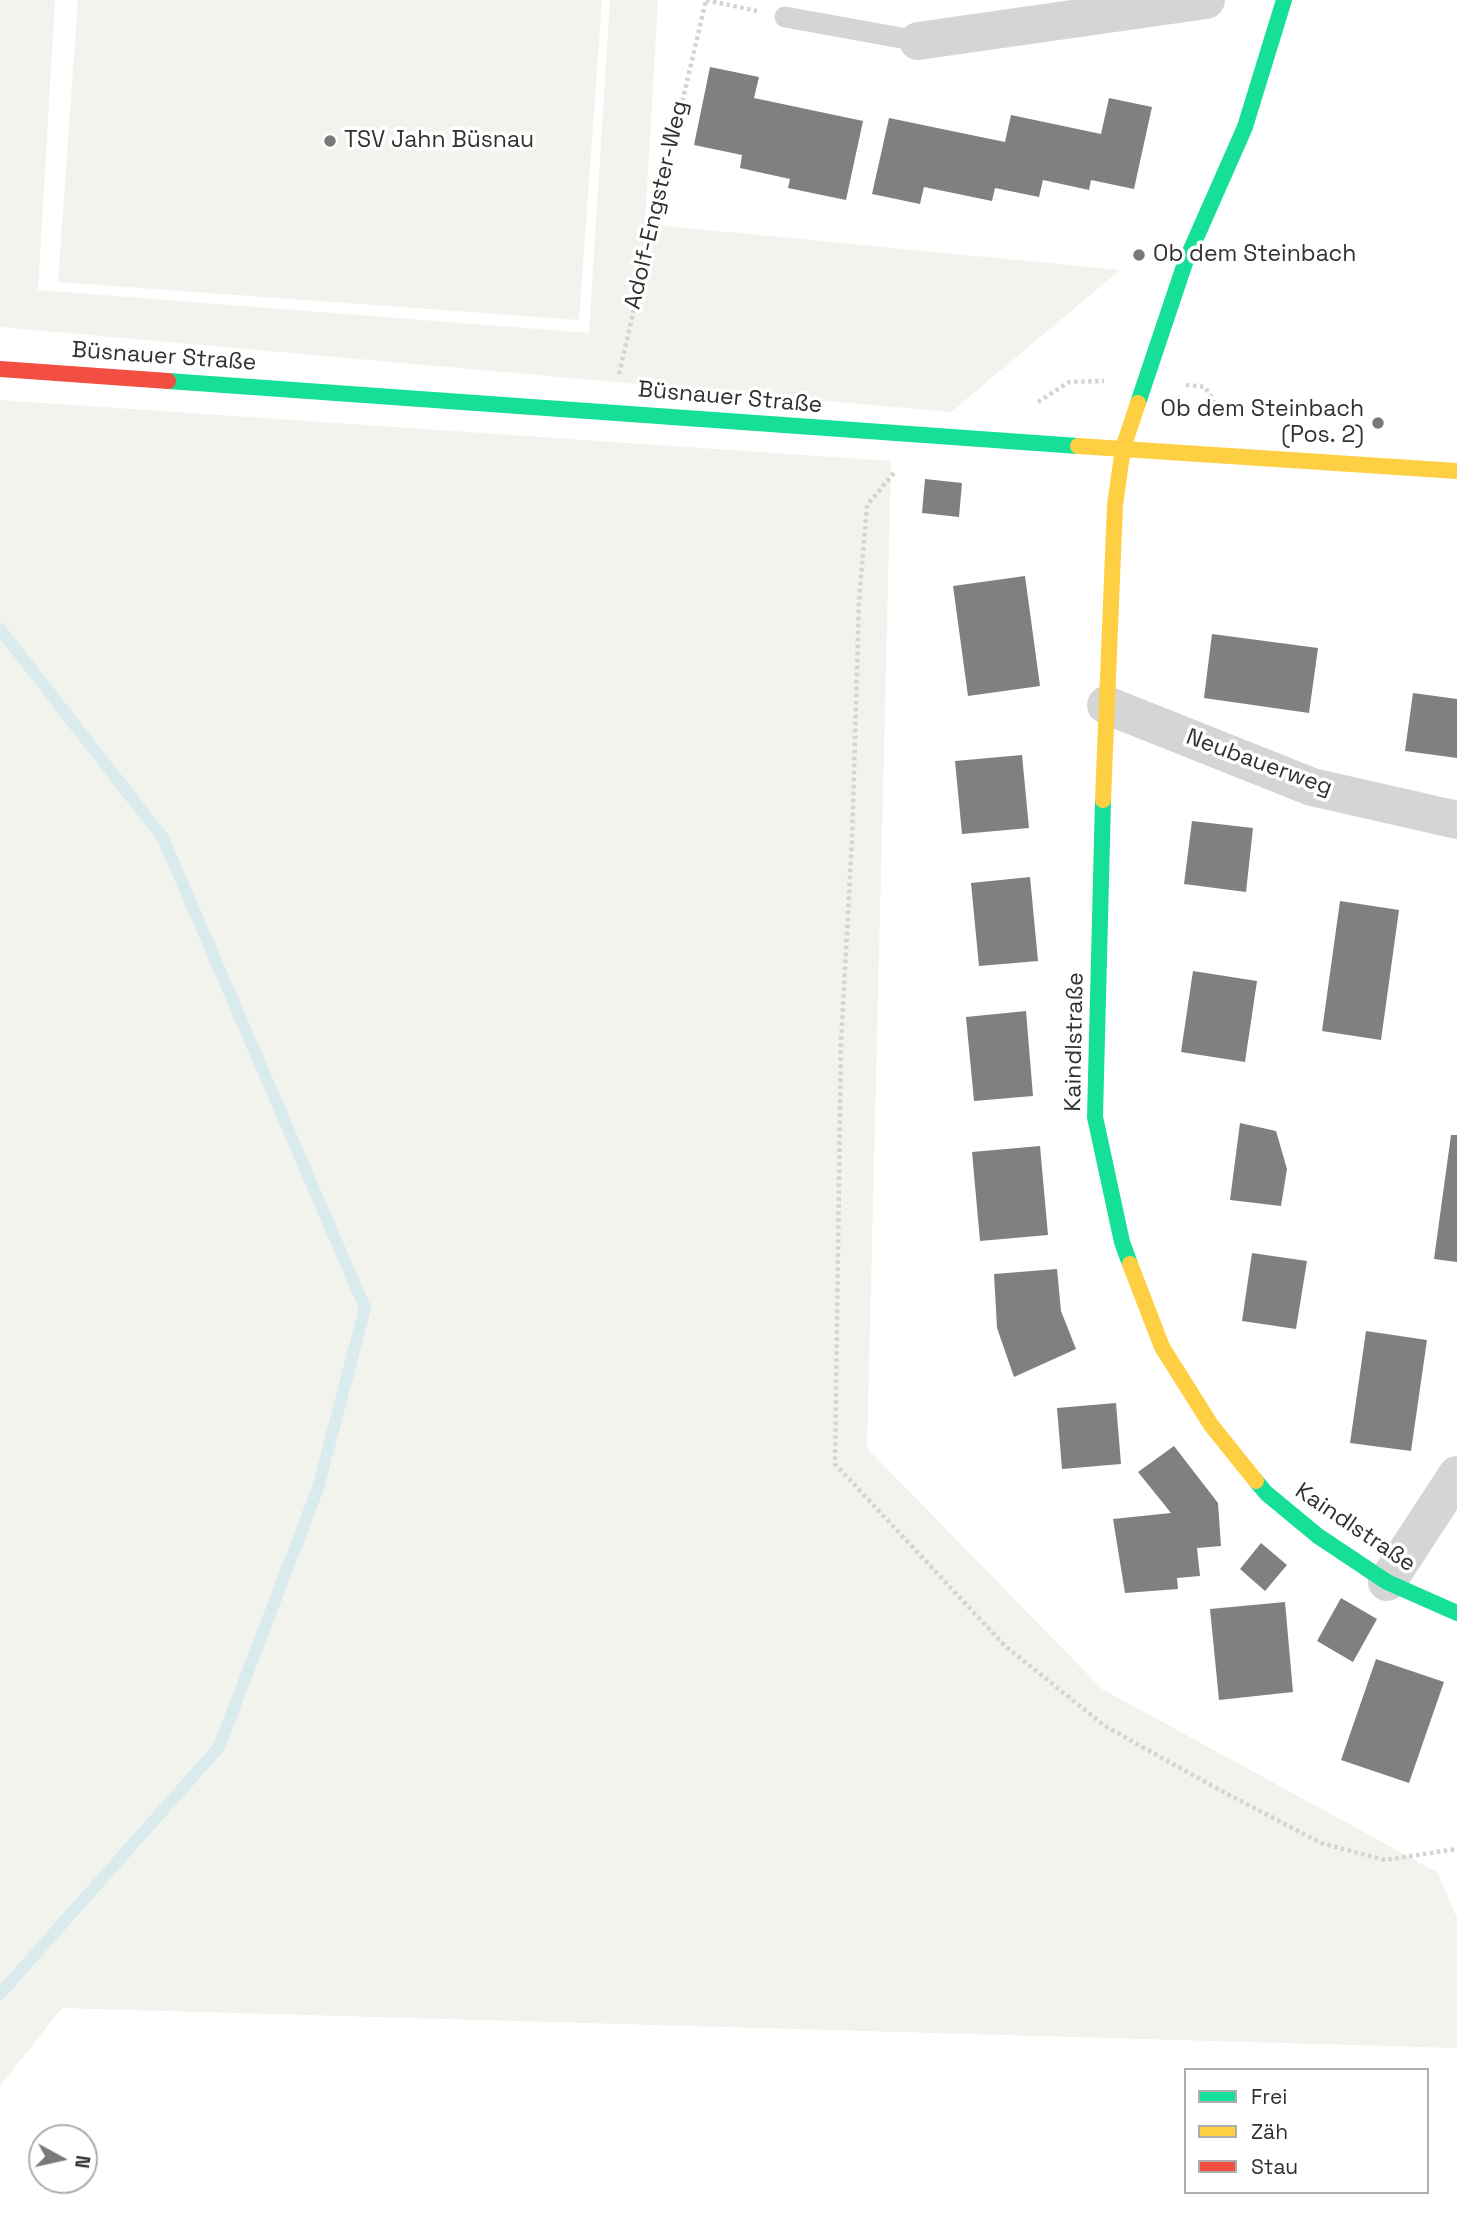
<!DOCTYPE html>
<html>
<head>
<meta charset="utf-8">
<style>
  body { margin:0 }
  #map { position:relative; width:1457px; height:2222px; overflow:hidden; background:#fff; font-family:"Space Grotesk",sans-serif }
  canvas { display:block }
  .legend { position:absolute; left:1184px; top:2068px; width:245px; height:126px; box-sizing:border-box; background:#fff; border:2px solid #adadad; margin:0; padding:9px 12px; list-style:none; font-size:21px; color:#313131 }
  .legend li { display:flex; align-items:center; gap:14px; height:35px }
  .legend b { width:35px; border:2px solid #adadad }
  .north { position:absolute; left:28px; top:2124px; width:70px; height:70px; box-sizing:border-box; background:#fff; border:2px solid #adadad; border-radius:50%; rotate:98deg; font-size:19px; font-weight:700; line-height:28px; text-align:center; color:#313131 }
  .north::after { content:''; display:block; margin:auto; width:24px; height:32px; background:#797979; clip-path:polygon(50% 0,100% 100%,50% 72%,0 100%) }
</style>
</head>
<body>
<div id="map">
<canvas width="1457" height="2222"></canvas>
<ul class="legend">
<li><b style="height:9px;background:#16e098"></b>Frei</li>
<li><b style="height:9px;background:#ffcf43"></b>Zäh</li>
<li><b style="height:9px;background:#f24e42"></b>Stau</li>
</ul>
<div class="north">N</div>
</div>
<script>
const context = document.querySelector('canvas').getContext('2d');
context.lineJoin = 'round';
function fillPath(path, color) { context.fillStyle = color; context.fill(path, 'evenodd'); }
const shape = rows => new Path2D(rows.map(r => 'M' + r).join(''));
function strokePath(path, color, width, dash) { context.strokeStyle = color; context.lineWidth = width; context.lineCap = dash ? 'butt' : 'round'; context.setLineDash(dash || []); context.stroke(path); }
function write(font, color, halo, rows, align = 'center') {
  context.font = font + ' "Space Grotesk",sans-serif'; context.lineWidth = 7; context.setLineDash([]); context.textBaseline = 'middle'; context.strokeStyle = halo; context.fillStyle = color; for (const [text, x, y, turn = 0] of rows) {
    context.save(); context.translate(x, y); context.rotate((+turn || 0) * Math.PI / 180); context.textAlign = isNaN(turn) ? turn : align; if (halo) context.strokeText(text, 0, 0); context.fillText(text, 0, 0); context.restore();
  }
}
fillPath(shape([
  [0,0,55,0,38,290,589,333,610,0,658,0,645,224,1120,270,951,412,0,327],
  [78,0,602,0,579,320,58,282],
  [0,400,891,461,867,1448,1102,1689,1437,1872,1457,1918,1457,2048,62,2008,0,2086]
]), '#f1f3ec');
strokePath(shape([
  [0,629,163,838,365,1308,318,1488,219,1747,0,1994]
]), '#daebed', 12);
fillPath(shape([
  [710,67,759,77,754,98,863,121,846,200,788,188,790,179,740,168,742,155,694,145],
  [1109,98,1152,107,1134,189,1091,180,1089,190,1043,180,1039,197,995,188,992,201,924,187,920,204,872,194,889,118,1005,142,1011,115,1101,134],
  [925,479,962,483,959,517,922,513],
  [1025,576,1040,686,968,696,953,586],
  [1212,634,1318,648,1309,713,1204,698],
  [1413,693,1457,699,1457,758,1405,751],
  [1022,755,1029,828,962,834,955,761],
  [1192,821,1253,828,1246,892,1184,884],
  [1030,877,1038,961,979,966,971,883],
  [1340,901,1399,910,1381,1040,1322,1031],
  [1193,971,1257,981,1245,1062,1181,1052],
  [1026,1011,1033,1096,974,1101,966,1017],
  [1240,1123,1276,1131,1287,1169,1281,1206,1230,1200],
  [1451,1135,1457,1135,1457,1262,1434,1259],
  [1040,1146,1048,1235,980,1241,972,1152],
  [1252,1253,1307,1261,1296,1329,1242,1321],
  [1057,1269,1061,1311,1076,1349,1014,1377,997,1328,994,1274],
  [1366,1331,1427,1340,1411,1451,1350,1443],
  [1116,1403,1121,1464,1062,1469,1057,1408],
  [1174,1446,1218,1503,1221,1546,1197,1548,1200,1576,1177,1578,1178,1589,1125,1593,1113,1519,1171,1513,1138,1472],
  [1261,1543,1287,1565,1265,1591,1240,1569],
  [1341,1598,1377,1619,1353,1662,1317,1641],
  [1285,1602,1293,1692,1219,1700,1210,1609],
  [1376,1659,1444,1682,1409,1783,1341,1760]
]), '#808080');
strokePath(shape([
  [706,0,757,11],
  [619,374,706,0],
  [1186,385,1205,387,1220,411,1229,415],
  [1038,402,1069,382,1104,381],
  [894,473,867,505,859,602,852,840,841,1043,835,1464,1005,1646,1105,1726,1216,1788,1321,1843,1385,1860,1457,1849]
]), '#d4d4d4', 4.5, [3.5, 3.5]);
strokePath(shape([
  [785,17,918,41]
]), '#d5d5d5', 21);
strokePath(shape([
  [918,41,1206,0],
  [1106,705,1312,787,1457,820],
  [1387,1582,1457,1475]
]), '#d5d5d5', 38);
strokePath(shape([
  [168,381,1078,446],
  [1138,403,1185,263,1245,127,1284,0],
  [1103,800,1095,1117,1122,1242,1130,1264],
  [1256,1481,1266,1493,1318,1536,1387,1582,1457,1613]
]), '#16e098', 16);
strokePath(shape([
  [1078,446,1457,471],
  [1103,800,1115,505,1123,448,1138,403],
  [1130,1264,1162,1347,1211,1425,1256,1481]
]), '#ffcf43', 16);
strokePath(shape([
  [0,369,168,381]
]), '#f24e42', 16);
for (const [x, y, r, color] of [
  [330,141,7,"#797979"],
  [1139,255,7,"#797979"],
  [1378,423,7,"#797979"]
]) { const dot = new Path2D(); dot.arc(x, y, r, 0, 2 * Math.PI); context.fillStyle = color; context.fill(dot); strokePath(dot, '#fff', 2.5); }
write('23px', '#313131', '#fff', [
  ["TSV Jahn Büsnau",344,141],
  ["Ob dem Steinbach",1153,255],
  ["Ob dem Steinbach",1364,410,"right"],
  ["(Pos. 2)",1364,436,"right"]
], 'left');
write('23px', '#313131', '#fff', [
  ["Adolf-Engster-Weg",657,205,-77],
  ["Büsnauer Straße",164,357,4],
  ["Büsnauer Straße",730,398,5],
  ["Neubauerweg",1259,763,20],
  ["Kaindlstraße",1075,1042,-89],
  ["Kaindlstraße",1355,1528,34]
]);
</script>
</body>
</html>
